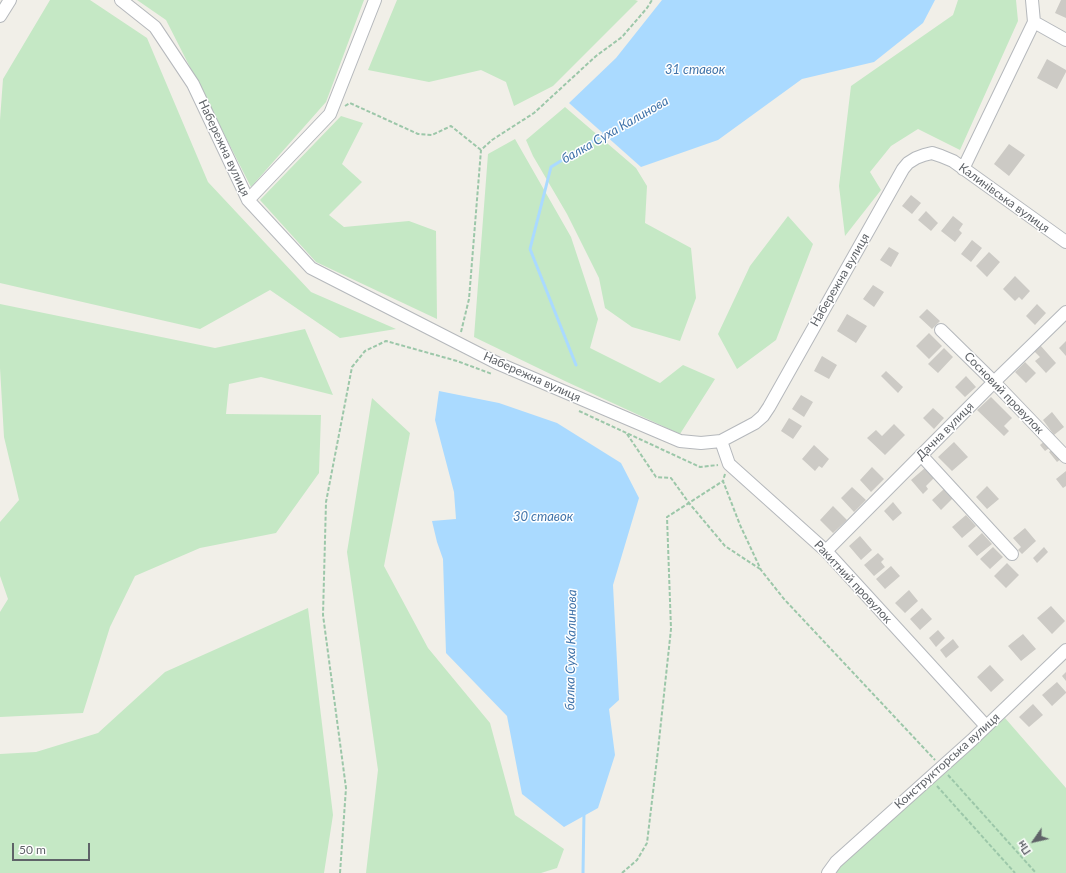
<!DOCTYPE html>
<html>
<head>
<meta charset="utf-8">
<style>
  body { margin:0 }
  #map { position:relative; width:1066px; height:873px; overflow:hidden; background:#f1efe8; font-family:Lato,sans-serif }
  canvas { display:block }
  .north { position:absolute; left:1014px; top:821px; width:40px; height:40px; -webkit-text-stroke:3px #fff; paint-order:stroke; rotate:236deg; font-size:11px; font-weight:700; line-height:16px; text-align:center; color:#5f6368 }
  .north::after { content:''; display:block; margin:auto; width:14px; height:18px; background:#5f6368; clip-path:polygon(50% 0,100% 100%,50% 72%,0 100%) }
  .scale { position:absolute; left:12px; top:843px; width:78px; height:18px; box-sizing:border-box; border:2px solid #5f6368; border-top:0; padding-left:5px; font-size:12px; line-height:14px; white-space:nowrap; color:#5f6368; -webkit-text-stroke:3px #fff; paint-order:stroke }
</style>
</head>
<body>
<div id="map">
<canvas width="1066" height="873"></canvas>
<div class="north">Пн</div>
<div class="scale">50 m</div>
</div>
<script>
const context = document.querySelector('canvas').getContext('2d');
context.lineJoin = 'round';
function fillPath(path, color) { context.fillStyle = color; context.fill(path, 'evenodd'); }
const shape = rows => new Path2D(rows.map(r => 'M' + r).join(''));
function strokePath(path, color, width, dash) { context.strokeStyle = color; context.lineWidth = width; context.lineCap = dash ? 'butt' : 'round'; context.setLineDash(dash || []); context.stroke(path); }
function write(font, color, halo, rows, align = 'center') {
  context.font = font + ' Lato,sans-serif'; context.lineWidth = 3; context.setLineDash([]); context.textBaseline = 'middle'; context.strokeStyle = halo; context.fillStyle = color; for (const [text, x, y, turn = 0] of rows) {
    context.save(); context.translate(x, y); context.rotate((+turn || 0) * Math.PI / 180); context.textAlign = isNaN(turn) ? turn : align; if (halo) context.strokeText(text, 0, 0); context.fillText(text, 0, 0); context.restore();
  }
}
fillPath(shape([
  [50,0,90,0,147,38,208,182,311,292,396,329,340,338,270,290,200,329,0,283,0,120,3,79],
  [137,0,364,0,326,102,251,187,166,20],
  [397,0,635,0,638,1,553,86,514,106,506,82,481,70,429,82,368,70],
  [958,0,1016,0,1018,21,960,150,918,129,891,146,870,172,881,190,845,236,839,186,851,86,953,15],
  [565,107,636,168,647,186,645,223,691,248,696,298,680,341,632,327,605,308,599,278,567,214,533,156,526,140],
  [341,116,363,123,342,164,362,182,329,215,344,227,409,221,436,231,437,319,316,262,260,200],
  [515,139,571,237,598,319,590,348,660,383,683,365,715,379,680,434,567,382,474,337,488,154],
  [788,216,813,244,776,340,737,369,718,334,750,266],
  [0,304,215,348,305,329,333,395,261,377,229,384,226,414,321,415,319,473,276,533,200,548,135,576,110,627,83,713,0,717,0,612,8,599,0,576,0,522,19,500,4,437,0,368],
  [372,398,410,433,384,566,428,648,490,723,515,815,564,849,557,868,541,873,366,873,378,770,347,552],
  [308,608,333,815,324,873,0,873,0,754,36,752,98,733,165,672],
  [1005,718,1066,788,1066,873,830,873]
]), '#c5e8c5');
fillPath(shape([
  [662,0,935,0,923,23,874,62,802,79,718,140,641,167,569,103,616,58],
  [439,391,499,403,557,423,621,463,639,498,613,585,619,700,609,709,615,755,598,808,564,827,522,794,507,716,446,653,443,559,437,542,432,521,456,519,454,492,435,420]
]), '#aadaff');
strokePath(shape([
  [576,365,530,249,551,167,606,133],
  [583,873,584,813]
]), '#aadaff', 3);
fillPath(shape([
  [1061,0,1066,0,1066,18,1055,13],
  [1047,59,1066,70,1066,72,1057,89,1037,78],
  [1009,144,1025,155,1009,176,994,164],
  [911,195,921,203,912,214,902,206],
  [926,211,938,223,931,231,918,220],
  [953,216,963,224,959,230,962,233,955,242,941,231],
  [972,240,982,248,971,262,961,254],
  [889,247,899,253,891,267,880,260],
  [989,252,1000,262,987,277,976,266],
  [1015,276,1030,291,1022,300,1019,297,1015,301,1003,289],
  [873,285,884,292,874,307,863,299],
  [1037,304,1046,313,1035,325,1026,316],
  [927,309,940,321,932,329,919,317],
  [847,314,867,326,856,343,837,331],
  [929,333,942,346,929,359,916,346],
  [1066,341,1066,356,1059,348],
  [1040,345,1056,363,1046,373,1035,361,1040,357,1034,351],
  [944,348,953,357,938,373,928,364],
  [822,356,837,365,829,379,814,371],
  [1025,362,1036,373,1026,383,1015,372],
  [886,371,903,387,898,393,881,376],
  [966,376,976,387,965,397,955,387],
  [801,395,813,402,804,417,792,409],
  [991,397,1012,418,1004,426,1009,431,1004,436,977,410],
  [933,408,944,418,934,429,923,418],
  [1052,412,1064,427,1054,435,1043,420],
  [789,418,802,426,793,439,781,431],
  [894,424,905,435,885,455,867,438,876,430,882,436],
  [1047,439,1052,446,1045,451,1040,445],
  [954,442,968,457,952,471,938,457],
  [814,445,829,459,822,468,819,466,815,471,802,459],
  [1055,447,1062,458,1057,462,1049,452],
  [872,467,884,479,871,492,860,480],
  [925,468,934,478,926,486,928,489,923,494,911,480],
  [1066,471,1066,486,1063,488,1056,479],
  [987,486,999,499,987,509,976,497],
  [852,487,866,500,854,512,841,498],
  [944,489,953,498,941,510,932,500],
  [893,502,902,513,893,521,884,511],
  [833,506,847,520,833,533,820,520],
  [966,515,976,526,962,538,952,527],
  [1025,528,1036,541,1022,554,1018,550,1021,547,1013,538],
  [982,533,992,544,977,556,968,546],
  [860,536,872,550,861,560,849,546],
  [993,547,1003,557,990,569,980,559],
  [1044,547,1048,552,1037,563,1033,558],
  [878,553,884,559,881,562,885,567,874,576,864,565],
  [1007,563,1019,575,1006,588,994,576],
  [891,566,900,576,885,589,876,579],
  [909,590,918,601,905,613,895,603],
  [1051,606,1065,621,1052,634,1037,618],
  [922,608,932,619,920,630,910,619],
  [938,630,945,638,936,647,929,638],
  [1023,634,1036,649,1021,661,1008,646],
  [953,639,959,647,946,658,940,650],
  [990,665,1004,680,991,692,977,677],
  [1066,672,1066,681,1062,676],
  [1057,682,1066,692,1066,693,1052,706,1042,695],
  [1033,704,1043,715,1029,727,1019,717]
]), '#cccac5');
const minor = shape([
  [121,0,155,27,193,84,248,200,311,268,497,363,680,441,701,443,721,441,755,423,763,416,769,407,903,169,908,163,916,158,924,155,932,153,941,156,953,161,1066,242],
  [0,16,10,0],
  [1034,22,1066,40],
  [963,169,1034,22,1032,0],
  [248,200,330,114,375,0],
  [941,330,994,382,1066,457],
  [721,441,729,464,826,551,986,726],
  [921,455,1012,554],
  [826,551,994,382,1066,312],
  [828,873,836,862,972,740,1066,650]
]);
strokePath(minor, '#b5b8bc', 14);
strokePath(shape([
  [345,106,350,103,418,134,432,135,451,126,481,150],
  [461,332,469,299,481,150,492,140,534,113,596,56,622,37,647,8,652,0],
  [579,411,700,467,718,465],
  [627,434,656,477,671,478,689,503,725,546,760,569],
  [725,474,723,481,740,525,761,570,784,599,935,760],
  [948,775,1036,873],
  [937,786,1015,873],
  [340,873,346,788,323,615,326,502,352,367,365,351,386,341,457,361,492,374],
  [622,873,637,860,647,843,658,750,671,629,667,517,723,481]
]), '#9cc7a9', 2, [4, 2]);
strokePath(minor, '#fff', 12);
write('12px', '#5f6368', '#fff', [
  ["Набережна вулиця",224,148,65],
  ["Калинівська вулиця",1004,198,36],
  ["Набережна вулиця",840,280,-60],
  ["Набережна вулиця",532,377,24],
  ["Сосновий провулок",1004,393,46],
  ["Дачна вулиця",945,431,-45],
  ["Ракитний провулок",853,582,47],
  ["Конструкторська вулиця",947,761,-42]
]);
write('italic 13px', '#4174aa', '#fff', [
  ["31 ставок",695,70],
  ["балка Суха Калинова",615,130,-30],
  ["30 ставок",543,517],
  ["балка Суха Калинова",571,650,-89]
]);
</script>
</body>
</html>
